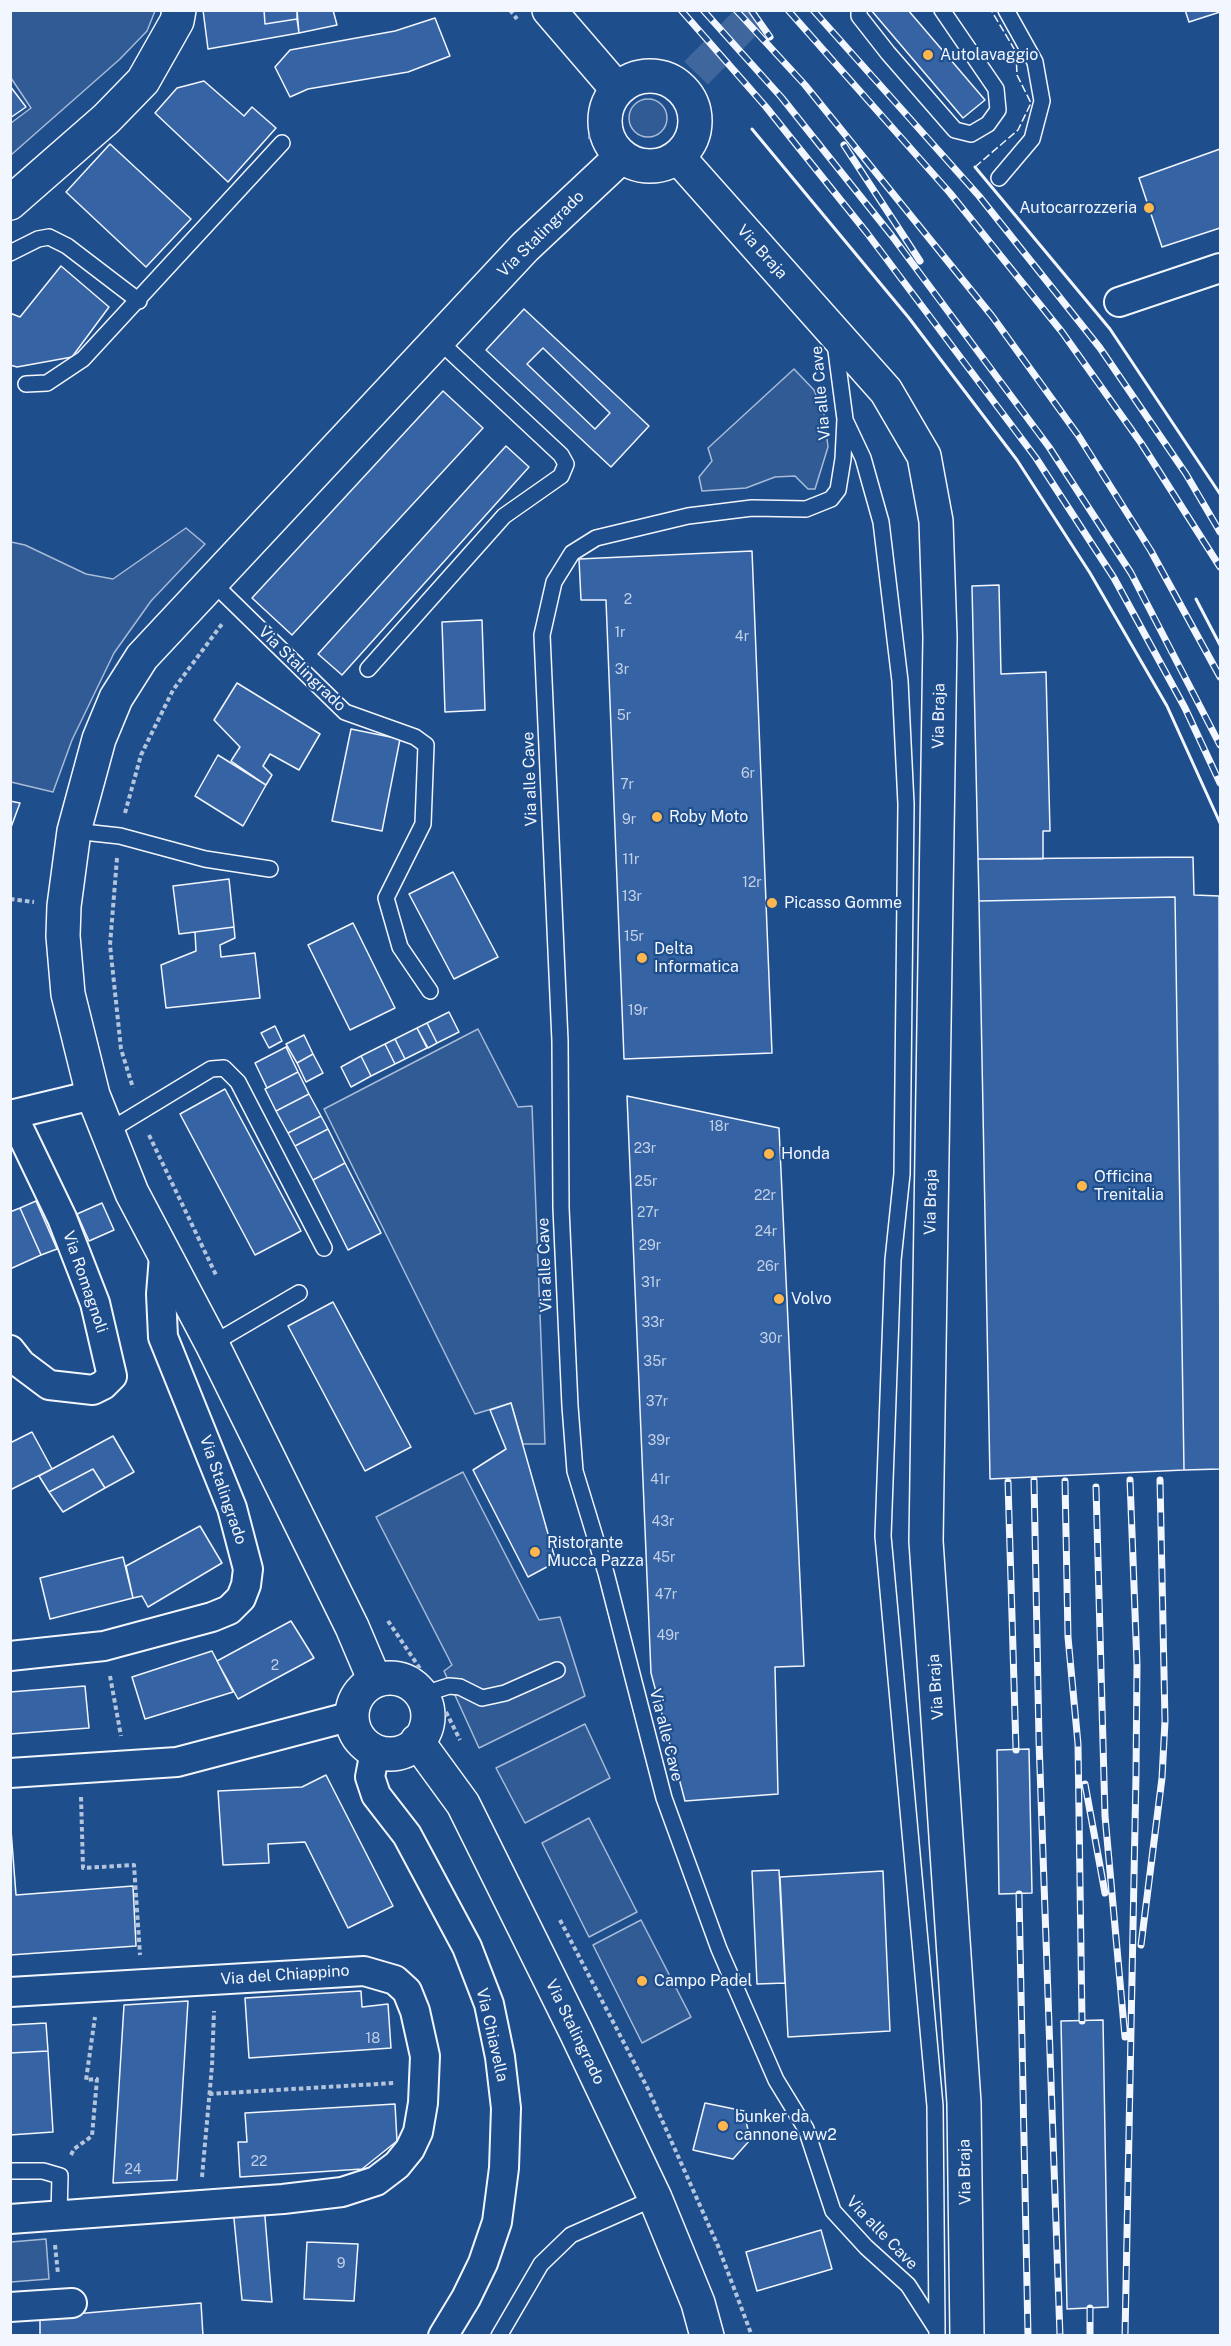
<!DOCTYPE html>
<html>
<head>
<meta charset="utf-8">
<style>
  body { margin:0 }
  #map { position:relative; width:1231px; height:2346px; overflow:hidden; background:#1f4e8c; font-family:"Public Sans",sans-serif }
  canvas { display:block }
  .frame { position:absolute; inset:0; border:12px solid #f2f6ff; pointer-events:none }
</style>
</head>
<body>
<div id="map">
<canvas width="1231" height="2346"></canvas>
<div class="frame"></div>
</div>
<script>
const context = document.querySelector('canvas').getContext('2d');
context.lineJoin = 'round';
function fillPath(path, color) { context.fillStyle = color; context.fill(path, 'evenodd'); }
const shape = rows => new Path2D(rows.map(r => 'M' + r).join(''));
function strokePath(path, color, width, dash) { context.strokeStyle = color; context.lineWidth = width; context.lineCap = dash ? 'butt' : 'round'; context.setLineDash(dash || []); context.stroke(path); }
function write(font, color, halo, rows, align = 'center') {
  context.font = font + ' "Public Sans",sans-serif'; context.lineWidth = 4.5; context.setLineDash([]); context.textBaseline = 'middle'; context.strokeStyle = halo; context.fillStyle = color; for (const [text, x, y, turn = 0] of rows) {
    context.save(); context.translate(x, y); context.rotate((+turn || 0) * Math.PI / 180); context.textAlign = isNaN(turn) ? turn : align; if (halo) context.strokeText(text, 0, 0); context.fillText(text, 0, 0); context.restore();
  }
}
const built = shape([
  [11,10,155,11,147,31,120,59,11,155,11,123,31,108,11,78,11,10],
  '629 118a19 19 0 1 1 38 0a19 19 0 1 1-38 0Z',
  [794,369,814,390,824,414,828,447,815,489,808,489,795,476,775,477,746,488,702,491,699,477,712,461,708,448,794,369],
  [186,528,205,544,151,601,114,653,72,740,53,792,11,782,11,542,25,545,86,574,113,579,186,528],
  [478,1029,518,1107,532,1106,545,1444,523,1444,511,1403,475,1414,324,1109,478,1029],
  [463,1472,539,1620,560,1617,585,1696,479,1748,444,1671,452,1665,376,1517,463,1472],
  [585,1724,610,1778,525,1823,496,1768,585,1724],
  [589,1818,637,1912,589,1937,542,1843,589,1818],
  [641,1920,691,2017,642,2043,593,1945,641,1920],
  [46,2239,49,2279,11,2282,11,2242,46,2239]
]);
fillPath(built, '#305b95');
strokePath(built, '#a8bbd7', 1.5);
const building = shape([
  [203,10,264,10,265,24,297,19,299,33,208,49,203,10],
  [264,10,297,10,297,19,265,24,264,10],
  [297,10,333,10,337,25,299,33,297,10],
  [871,10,908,10,985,100,963,118,871,10],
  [1185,10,1220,10,1220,12,1189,22,1185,10],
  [435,18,450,56,408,72,308,89,290,97,275,67,290,50,395,31,435,18],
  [204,81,244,116,252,107,276,128,228,182,155,113,177,88,204,81],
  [10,86,26,107,10,118,10,86],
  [110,144,191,219,146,267,66,192,110,144],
  [1220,149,1220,228,1162,247,1139,178,1220,149],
  [61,266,109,307,72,357,17,367,10,365,10,313,20,317,61,266],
  [524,309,649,426,611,467,486,350,524,309],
  [543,348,610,413,595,429,527,364,543,348],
  [443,391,483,428,292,635,252,598,443,391],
  [506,446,529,467,342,675,318,654,506,446],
  [752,551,772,1053,624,1059,606,600,581,600,579,559,752,551],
  [999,585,1001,674,1046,672,1050,831,1043,831,1043,859,978,859,972,586,999,585],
  [482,620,485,710,445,712,442,622,482,620],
  [237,683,320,734,299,770,270,754,263,766,272,775,266,785,231,761,240,747,214,720,237,683],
  [351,729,400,739,382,831,332,821,351,729],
  [218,755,266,785,243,826,195,796,218,755],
  [10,801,20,803,10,830,10,801],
  [1193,857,1194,895,1219,896,1220,1469,1184,1470,1175,897,979,901,978,859,1193,857],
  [453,872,498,957,454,979,409,894,453,872],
  [229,879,234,927,179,934,173,886,229,879],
  [1175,897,1184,1470,990,1479,979,901,1175,897],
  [353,923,395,1008,350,1030,308,945,353,923],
  [234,927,235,938,220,945,221,957,255,953,260,998,166,1008,161,965,196,951,195,932,234,927],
  [449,1012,459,1032,437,1043,427,1023,449,1012],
  [427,1023,437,1043,428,1048,417,1028,427,1023],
  [275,1026,282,1041,269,1048,261,1033,275,1026],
  [417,1028,427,1048,405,1059,395,1039,417,1028],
  [304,1035,313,1054,297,1063,286,1044,304,1035],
  [395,1039,405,1059,395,1064,385,1044,395,1039],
  [385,1044,395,1064,371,1076,361,1056,385,1044],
  [286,1047,298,1072,267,1088,255,1063,286,1047],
  [313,1054,323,1073,306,1082,297,1063,313,1054],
  [361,1056,371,1076,351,1087,341,1067,361,1056],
  [298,1072,309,1094,276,1111,265,1089,298,1072],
  [225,1089,301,1231,255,1255,180,1114,225,1089],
  [309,1094,321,1116,288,1133,276,1111,309,1094],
  [627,1096,779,1128,804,1666,775,1667,778,1794,685,1801,651,1673,627,1096],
  [321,1116,328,1129,295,1146,288,1133,321,1116],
  [328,1129,345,1163,313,1180,295,1146,328,1129],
  [345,1163,381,1233,348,1250,313,1180,345,1163],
  [36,1201,57,1249,41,1255,20,1208,36,1201],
  [102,1203,114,1230,89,1241,77,1214,102,1203],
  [20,1208,41,1255,10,1269,10,1212,20,1208],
  [333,1302,411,1447,365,1471,288,1326,333,1302],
  [511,1403,556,1562,528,1577,473,1470,506,1449,490,1410,511,1403],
  [32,1432,52,1469,10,1490,10,1443,32,1432],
  [113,1436,134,1472,105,1488,93,1469,49,1492,39,1476,113,1436],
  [93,1469,105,1488,63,1512,49,1492,93,1469],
  [200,1526,222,1563,148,1607,142,1596,133,1598,126,1566,200,1526],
  [123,1557,133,1598,50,1619,40,1578,123,1557],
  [291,1621,314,1658,238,1699,217,1661,291,1621],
  [212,1651,233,1692,145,1719,132,1677,212,1651],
  [85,1686,89,1728,10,1734,10,1692,85,1686],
  [1029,1749,1032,1893,999,1894,997,1750,1029,1749],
  [326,1775,393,1906,348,1928,305,1842,268,1844,269,1863,223,1865,218,1791,302,1787,326,1775],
  [10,1817,16,1895,133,1886,136,1946,10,1955,10,1817],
  [779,1870,785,1983,757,1984,752,1871,779,1870],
  [883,1871,890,2031,788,2037,780,1877,883,1871],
  [361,1991,362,2007,388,2004,391,2048,249,2058,245,1998,361,1991],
  [188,2001,177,2180,113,2183,124,2005,188,2001],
  [1103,2020,1108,2307,1067,2309,1061,2021,1103,2020],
  [46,2023,48,2051,10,2053,10,2025,46,2023],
  [48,2051,53,2132,10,2135,10,2053,48,2051],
  [705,2103,744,2111,750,2140,733,2159,693,2150,705,2103],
  [395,2104,397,2141,362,2169,240,2177,238,2142,247,2142,245,2113,395,2104],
  [264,2205,272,2302,242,2300,233,2209,264,2205],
  [821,2230,832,2269,757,2291,746,2252,821,2230],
  [307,2242,358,2244,354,2301,304,2299,307,2242],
  [201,2303,203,2336,40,2336,40,2317,201,2303]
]);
fillPath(building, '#3563a3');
strokePath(building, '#f2f6ff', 1.5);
strokePath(shape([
  [696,73,758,10]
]), '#3f679d', 33, [33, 16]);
const lane = shape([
  [859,10,859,16,888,53,955,130,971,134,988,124,998,110,996,89,942,10],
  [999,178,1032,139,1042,101,1035,62,1006,10],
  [10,253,38,239,49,237,67,246,139,301],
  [835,343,845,419,843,459,838,490,831,499,806,509,752,508,688,516,596,538,572,553,554,582,542,635,560,1041,561,1208,570,1406,575,1471,606,1573,664,1798,719,1949,776,2080,806,2129,833,2211,866,2247,908,2285,937,2330,937,2336],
  [26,384,47,383,83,359,282,143],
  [846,422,863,458,881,522,900,681,906,804,902,1174,893,1260,883,1536,935,2106,937,2328],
  [211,581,345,712,415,737,426,745,423,824,386,898,400,947,430,991],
  [368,669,504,516,561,476,566,464,561,455,438,340],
  [74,831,120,836,205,859,270,869],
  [107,1132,211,1069,224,1068,238,1082,324,1248],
  [212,1344,299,1293],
  [421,1695,449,1686,460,1687,482,1698,505,1693,557,1670],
  [10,2171,43,2171,60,2176,59,2215],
  [499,2336,541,2264,571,2235,655,2198]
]);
const street = shape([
  [1119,302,1220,268],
  [10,1115,93,1095],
  [10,1350,21,1364,49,1385,93,1390,103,1385,112,1376,95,1303,62,1218,12,1114],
  [10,1656,104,1646,212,1617,229,1610,241,1598,246,1585,248,1569,232,1508,163,1337,161,1294,164,1256],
  [375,1751,370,1777,376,1795,407,1835,467,1947,489,2004,500,2057,506,2108,504,2168,497,2222,483,2263,466,2298,443,2336],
  [10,1773,177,1762,352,1716],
  [10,1992,364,1971,395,1980,407,1991,415,2011,425,2056,423,2103,418,2132,410,2149,397,2165,376,2181,342,2192,283,2199,10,2219],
  [10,2307,72,2303]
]);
const secondary = shape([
  [549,10,617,89],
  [10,203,106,119,143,81,177,21,179,10],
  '352 1716a38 38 0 1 1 76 0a38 38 0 1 1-76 0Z',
  [375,1681,352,1627,212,1344,132,1193,93,1095,68,994,63,936,64,906,74,831,99,739,116,698,142,657,525,247,621,157],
  [417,1741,463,1804,576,2032,655,2198,698,2303,707,2336]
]);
const primary = shape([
  '605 121a45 45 0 1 1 90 0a45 45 0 1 1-90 0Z',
  [678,157,886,391,924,456,936,521,940,637,926,1541,964,2103,967,2336]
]);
strokePath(lane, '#f2f6ff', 18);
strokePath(street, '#f2f6ff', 32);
strokePath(secondary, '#f2f6ff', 36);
strokePath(primary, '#f2f6ff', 36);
strokePath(shape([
  [510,10,517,19],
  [590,139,593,116,591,112],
  [125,813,141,755,173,690,222,624],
  [117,858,110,945,121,1049,133,1088],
  [10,899,34,902],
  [149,1135,217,1277],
  [388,1621,421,1670],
  [110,1676,121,1736],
  [446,1712,460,1740],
  [81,1797,83,1868,134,1865,140,1955],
  [560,1920,649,2091,718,2246,752,2336],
  [209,2094,394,2083],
  [71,2155,74,2149,92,2136,97,2079,86,2080,95,2017],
  [202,2177,212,2066,214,2011],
  [55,2245,58,2274]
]), '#b3c4dc', 4, [4.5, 3]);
strokePath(lane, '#1f4e8c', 15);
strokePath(street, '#1f4e8c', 28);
strokePath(secondary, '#1f4e8c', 33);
strokePath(primary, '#1f4e8c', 33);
const rail = shape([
  [681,10,766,107,867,233,1036,458,1114,578,1185,708,1220,783],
  [703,10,782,98,892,236,1049,447,1131,573,1220,745],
  [736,10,805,85,992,316,1078,435,1151,551,1220,677],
  [751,10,770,37],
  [788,10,950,193,1062,332,1141,443,1220,567],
  [813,10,979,196,1100,348,1186,474,1220,532],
  [844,145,920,261],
  [1034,1480,1039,1741,1060,2336],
  [1065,1481,1068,1637,1078,1744,1082,2021],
  [1008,1482,1016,1750],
  [1096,1487,1105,1816,1125,2037],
  [1085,1784,1105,1893],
  [1019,1894,1028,2336],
  [1141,1945,1162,1778,1165,1721,1160,1480],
  [1090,2308,1090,2336],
  [1125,2336,1136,1775,1137,1665,1130,1480]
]);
strokePath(rail, '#f2f6ff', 7);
strokePath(rail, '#1f4e8c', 4.5, [14]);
strokePath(shape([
  [975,167,1018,130,1031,103,1017,75,1016,52,991,10]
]), '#f2f6ff', 1.5, [8, 3]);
strokePath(shape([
  [752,129,909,318,1017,460,1090,573,1167,706,1220,823],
  [975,167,1110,329,1220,494],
  [1196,599,1220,645]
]), '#f2f6ff', 3);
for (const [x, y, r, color] of [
  [928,55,6,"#ffb74d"],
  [1149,208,6,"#ffb74d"],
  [657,817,6,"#ffb74d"],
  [772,903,6,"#ffb74d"],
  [642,958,6,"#ffb74d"],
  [769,1154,6,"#ffb74d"],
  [1082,1186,6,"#ffb74d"],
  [779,1299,6,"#ffb74d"],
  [535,1552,6,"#ffb74d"],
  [642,1981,6,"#ffb74d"],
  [723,2126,6,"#ffb74d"]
]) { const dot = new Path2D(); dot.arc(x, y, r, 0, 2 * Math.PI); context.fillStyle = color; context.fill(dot); strokePath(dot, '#1f4e8c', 2); }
write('14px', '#c3d1e8', null, [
  ["2",628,600],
  ["1r",620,633],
  ["4r",742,637],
  ["3r",622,670],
  ["5r",624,716],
  ["6r",748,774],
  ["7r",627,785],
  ["9r",629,820],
  ["11r",631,860],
  ["12r",752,883],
  ["13r",632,897],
  ["15r",634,937],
  ["19r",638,1011],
  ["18r",719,1127],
  ["23r",645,1149],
  ["25r",646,1182],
  ["22r",765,1196],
  ["27r",648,1213],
  ["24r",766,1232],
  ["29r",650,1246],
  ["26r",768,1267],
  ["31r",651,1283],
  ["33r",653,1323],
  ["30r",771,1339],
  ["35r",655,1362],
  ["37r",657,1402],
  ["39r",659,1441],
  ["41r",660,1480],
  ["43r",663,1522],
  ["45r",664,1558],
  ["47r",666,1595],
  ["49r",668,1636],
  ["2",275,1666],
  ["18",373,2039],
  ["22",259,2162],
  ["24",133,2170],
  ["9",341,2264]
]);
write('16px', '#f2f6ff', '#1f4e8c', [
  ["Autolavaggio",940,55],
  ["Autocarrozzeria",1137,208,"right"],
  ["Roby Moto",669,817],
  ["Picasso Gomme",784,903],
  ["Delta",654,949],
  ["Informatica",654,967],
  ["Honda",781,1154],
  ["Officina",1094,1177],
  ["Trenitalia",1094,1195],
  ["Volvo",791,1299],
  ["Ristorante",547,1543],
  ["Mucca Pazza",547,1561],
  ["Campo Padel",654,1981],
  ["bunker da",735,2117],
  ["cannone ww2",735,2135]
], 'left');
write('16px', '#f2f6ff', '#1f4e8c', [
  ["Via Stalingrado",541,234,-45],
  ["Via Braja",762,252,48],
  ["Via alle Cave",821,393,-95],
  ["Via Stalingrado",302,669,44],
  ["Via Braja",939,716,-89],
  ["Via alle Cave",530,779,-92],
  ["Via Braja",931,1202,-89],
  ["Via alle Cave",545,1265,-92],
  ["Via Romagnoli",85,1282,71],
  ["Via Stalingrado",223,1490,71],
  ["Via Braja",936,1687,-94],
  ["Via alle Cave",666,1735,76],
  ["Via del Chiappino",285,1975,-4],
  ["Via Stalingrado",575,2032,64],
  ["Via Chiavella",492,2035,77],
  ["Via Braja",965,2172,-91],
  ["Via alle Cave",882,2233,46]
]);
</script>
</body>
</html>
